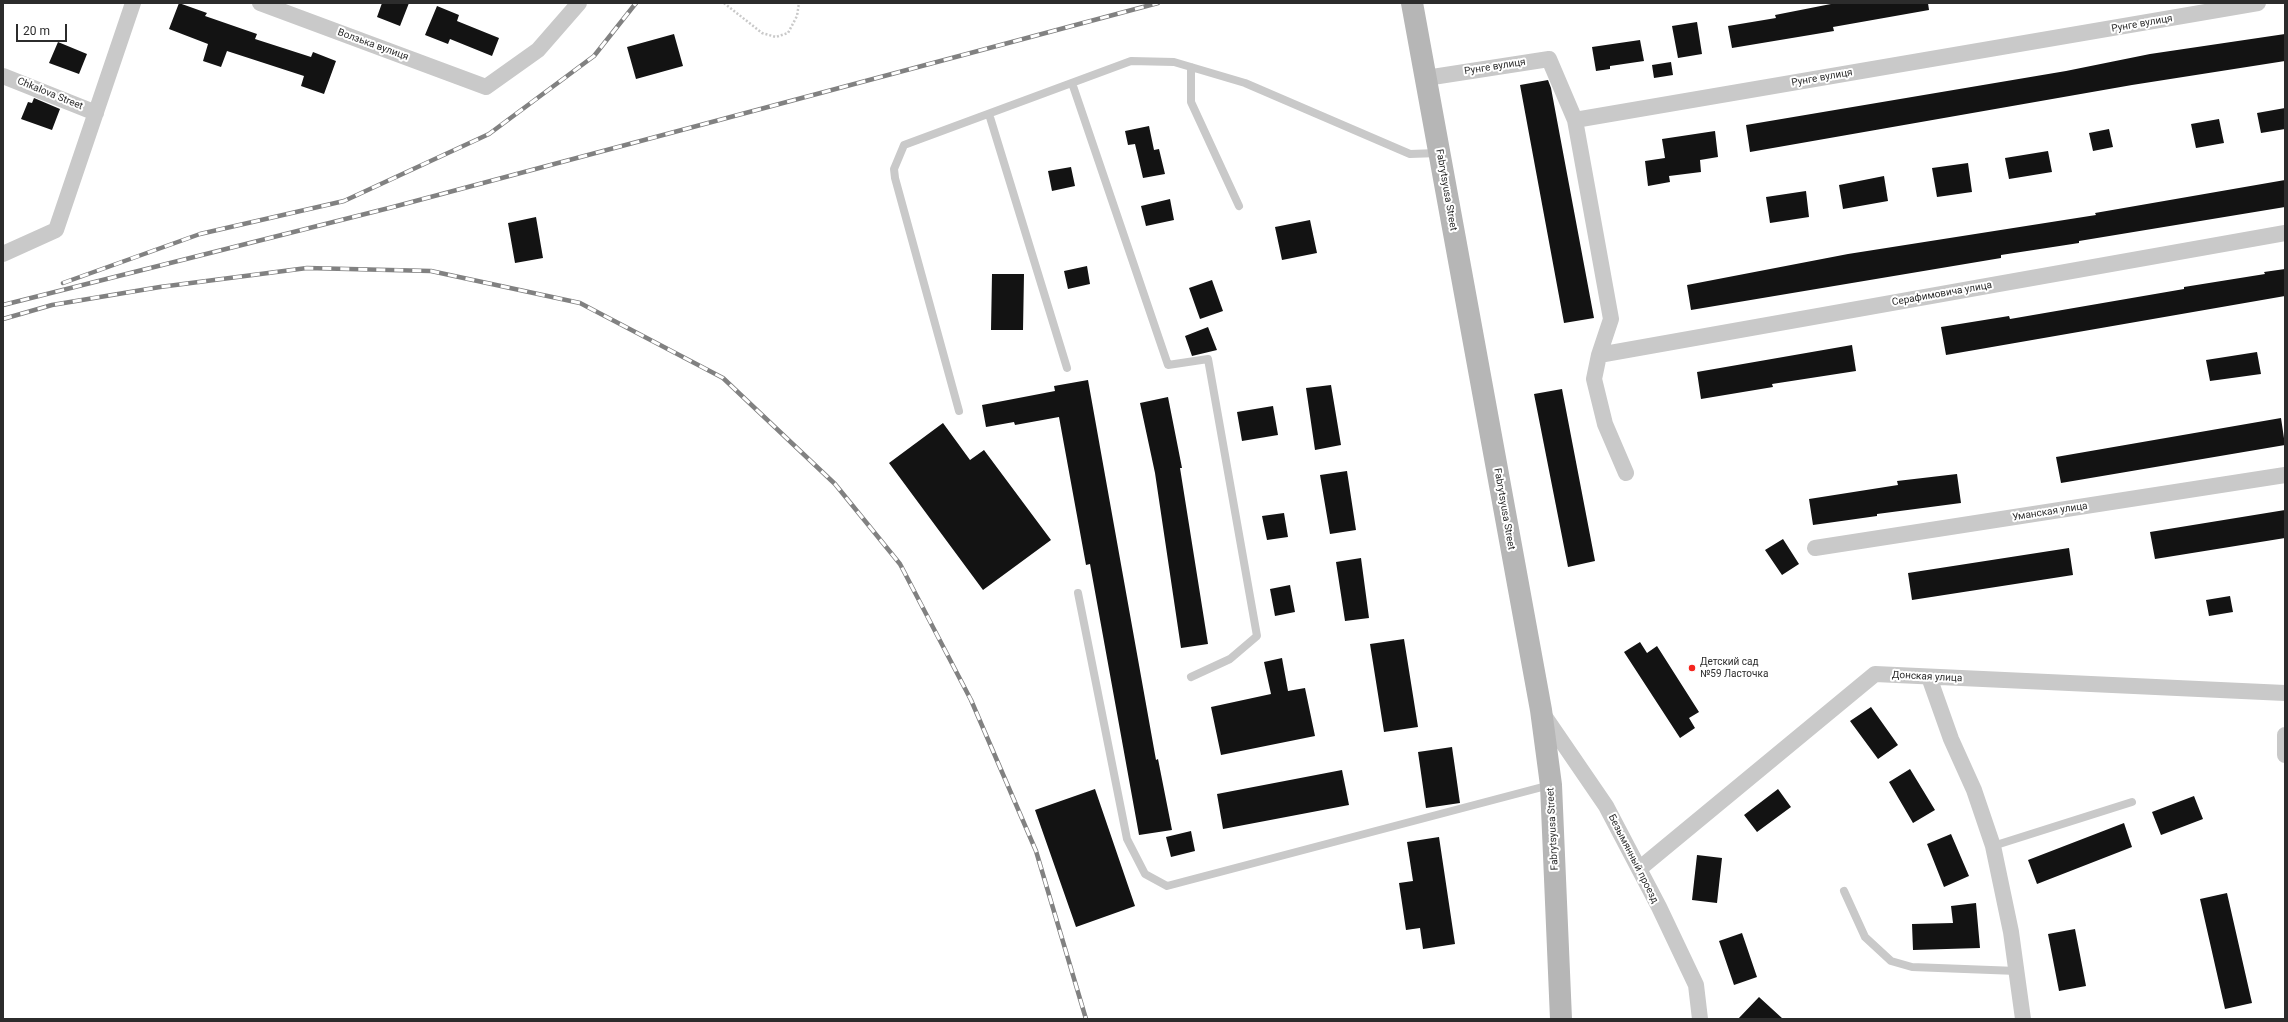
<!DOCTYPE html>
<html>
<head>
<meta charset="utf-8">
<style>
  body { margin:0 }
  #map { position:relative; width:2288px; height:1022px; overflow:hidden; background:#fff; font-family:Roboto,sans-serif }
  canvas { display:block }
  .frame { position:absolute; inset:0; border:4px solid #2c2c2c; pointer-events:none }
  .scale { position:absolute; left:16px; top:24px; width:51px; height:18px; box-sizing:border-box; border:2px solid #2c2c2c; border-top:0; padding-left:5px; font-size:12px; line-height:14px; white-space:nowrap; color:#2c2c2c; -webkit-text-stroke:3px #fff; paint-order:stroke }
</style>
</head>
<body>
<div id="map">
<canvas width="2288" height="1022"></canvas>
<div class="frame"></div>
<div class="scale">20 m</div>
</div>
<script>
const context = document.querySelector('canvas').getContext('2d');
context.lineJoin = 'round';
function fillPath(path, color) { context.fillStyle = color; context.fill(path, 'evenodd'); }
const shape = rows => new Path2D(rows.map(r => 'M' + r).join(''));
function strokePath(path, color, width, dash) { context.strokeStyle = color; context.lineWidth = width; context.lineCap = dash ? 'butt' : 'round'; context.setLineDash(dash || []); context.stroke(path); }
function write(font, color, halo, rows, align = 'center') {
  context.font = font + ' Roboto,sans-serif'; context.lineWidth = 4; context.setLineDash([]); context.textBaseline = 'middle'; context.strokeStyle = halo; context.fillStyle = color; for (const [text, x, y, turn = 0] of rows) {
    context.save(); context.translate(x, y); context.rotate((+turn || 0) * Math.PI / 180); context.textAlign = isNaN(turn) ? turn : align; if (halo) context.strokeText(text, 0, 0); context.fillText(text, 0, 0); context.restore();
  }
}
fillPath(shape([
  [179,3,207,13,205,16,257,34,255,39,311,57,313,52,336,61,324,94,301,86,304,76,227,51,221,67,203,61,208,44,169,29],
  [382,3,409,3,400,26,377,17],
  [1836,3,1928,3,1929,10,1833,27,1834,31,1732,48,1728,26,1776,18,1775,15],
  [437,6,459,15,457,21,499,38,492,56,450,39,448,44,425,35],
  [1697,22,1702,54,1678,58,1672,26],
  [674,34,683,66,636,79,627,47],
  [2285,34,2285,61,2132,85,1750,152,1746,125,2066,71,2150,54],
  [1640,40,1644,61,1610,66,1610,69,1596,71,1592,47],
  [58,42,87,54,79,74,49,63],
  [1671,62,1673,75,1654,78,1652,65],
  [1548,80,1551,88,1594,318,1564,323,1520,85],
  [34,98,60,109,52,130,21,119,28,102,32,103],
  [2285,108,2285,129,2261,133,2257,113],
  [2219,119,2224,143,2196,148,2191,124],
  [1149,126,1154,150,1159,149,1165,174,1143,178,1135,144,1128,145,1125,131],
  [2109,129,2113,147,2093,151,2089,133],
  [1715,131,1718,157,1700,160,1701,172,1669,176,1670,182,1648,186,1645,161,1665,158,1662,139],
  [2048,151,2052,172,2009,179,2005,158],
  [1968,163,1972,192,1937,197,1932,168],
  [1071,167,1075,186,1052,191,1048,171],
  [1884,176,1888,201,1843,209,1839,185],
  [2285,180,2285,207,2079,241,2079,243,2001,255,2001,258,1691,310,1687,285,1848,254,2096,215,2095,213],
  [1806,191,1809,217,1770,223,1766,197],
  [1170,199,1174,220,1146,226,1141,206],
  [536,217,543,258,515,263,508,223],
  [1310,220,1317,253,1282,260,1275,227],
  [1087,266,1090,284,1068,289,1064,271],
  [2285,269,2285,296,1946,355,1941,327,2009,316,2010,319,2184,289,2184,287,2265,274,2264,272],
  [992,274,1024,274,1023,330,991,330],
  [1212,280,1223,311,1200,319,1189,288],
  [1208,327,1217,350,1192,356,1185,336],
  [1852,345,1856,371,1772,384,1773,387,1701,399,1697,372],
  [2257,352,2261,374,2210,381,2206,360],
  [1088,380,1156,760,1158,759,1172,830,1139,835,1090,564,1086,565,1059,417,1015,425,1014,422,986,427,982,405,1055,391,1054,386],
  [1331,385,1341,445,1315,450,1306,388],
  [1562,389,1595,561,1568,567,1534,394],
  [1168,397,1182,468,1180,468,1208,644,1181,648,1155,473,1140,403],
  [1273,406,1278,435,1242,441,1237,412],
  [2281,418,2285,445,2061,483,2056,457],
  [943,423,970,460,984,450,1051,540,983,590,889,463],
  [1347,471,1356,530,1330,534,1320,475],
  [1957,474,1961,503,1877,514,1877,516,1813,525,1809,499,1898,485,1897,481],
  [2285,510,2285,538,2155,559,2150,532],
  [1284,513,1288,537,1267,540,1262,516],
  [1783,539,1799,564,1782,575,1765,550],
  [2069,548,2073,575,1912,600,1908,573],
  [1361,558,1369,618,1345,621,1336,562],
  [1290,585,1295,612,1275,616,1270,589],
  [2230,596,2233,612,2209,616,2206,600],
  [1404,639,1418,727,1384,732,1370,644],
  [1640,642,1647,653,1657,646,1699,712,1689,718,1695,728,1680,738,1624,652],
  [1282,658,1288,691,1305,688,1315,736,1221,755,1211,707,1271,694,1264,662],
  [1871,707,1898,745,1878,759,1850,721],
  [1452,747,1460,803,1426,808,1418,752],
  [1910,769,1935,810,1913,823,1889,782],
  [1342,770,1349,805,1223,829,1217,794],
  [1095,789,1135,906,1076,927,1035,810],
  [1778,789,1791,807,1757,832,1744,815],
  [2194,796,2203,819,2161,835,2152,812],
  [2124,823,2132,847,2037,884,2028,860],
  [1191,831,1195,851,1171,857,1166,837],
  [1951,834,1969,876,1944,887,1927,844],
  [1439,837,1455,944,1423,949,1420,928,1406,930,1399,883,1413,881,1407,842],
  [1697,855,1722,858,1717,903,1692,900],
  [2227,893,2252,1003,2225,1009,2200,899],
  [1976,903,1980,948,1913,950,1912,924,1953,923,1951,906],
  [2075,929,2086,986,2059,991,2048,934],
  [1742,933,1757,977,1734,985,1719,941],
  [1759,997,1783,1019,1738,1019]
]), '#131313');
strokePath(shape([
  [724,3,762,33,776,37,788,33,797,16,799,3]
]), '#c9c9c9', 2.5, [2, 2]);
strokePath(shape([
  [1191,67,1191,102,1239,206],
  [1072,83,1168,365,1208,359,1257,636,1230,659,1191,677],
  [989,114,1067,368],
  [959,411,895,178,894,169,904,145,1131,61,1174,62,1245,83,1410,154,1438,153],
  [1078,593,1127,839,1145,874,1167,886,1550,785],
  [1993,846,2132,802],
  [1844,891,1865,937,1891,961,1912,967,2017,971]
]), '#c9c9c9', 8);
strokePath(shape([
  [260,3,486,87,538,50,579,3],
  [3,76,96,113],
  [1426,78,1549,59,1575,120,2258,3],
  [1575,120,1611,319,1599,355,1594,379,1605,424,1626,473],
  [3,254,56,230,133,3],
  [1599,355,2285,233],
  [1815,548,2285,475],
  [1929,677,1951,739,1974,790,1993,846,2011,932,2023,1019],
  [1543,714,1606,806,1659,907,1696,985,1700,1019],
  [2285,735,2285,755],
  [1639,869,1875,674,2285,693]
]), '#c9c9c9', 16);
strokePath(shape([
  [1412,3,1541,710,1551,785,1561,1019]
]), '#b6b6b6', 22);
const rail = shape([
  [63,283,200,234,344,201,489,134,594,56,636,3],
  [3,305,393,207,1158,3],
  [3,319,52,305,160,287,307,268,431,271,580,303,723,378,835,484,900,564,971,700,1036,851,1086,1019]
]);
strokePath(rail, '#818181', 4.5);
strokePath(rail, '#fff', 3, [9]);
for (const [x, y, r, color] of [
  [1692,668,4,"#f4251e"]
]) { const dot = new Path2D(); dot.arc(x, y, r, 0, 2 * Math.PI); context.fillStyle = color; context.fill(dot); strokePath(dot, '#fff', 1.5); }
write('10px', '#2c2c2c', '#fff', [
  ["Рунге вулиця",2142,24,-10],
  ["Волзька вулиця",373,45,20],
  ["Рунге вулиця",1495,67,-9],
  ["Рунге вулиця",1822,78,-10],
  ["Chkalova Street",50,94,22],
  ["Fabrytsyusa Street",1446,190,80],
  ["Серафимовича улица",1942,294,-10],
  ["Fabrytsyusa Street",1504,509,80],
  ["Уманская улица",2050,512,-9],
  ["Донская улица",1927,677,3],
  ["Fabrytsyusa Street",1553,829,-93],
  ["Безымянный проезд",1633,859,63]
]);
write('10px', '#2c2c2c', '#fff', [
  ["Детский сад",1700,662],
  ["№59 Ласточка",1700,674]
], 'left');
</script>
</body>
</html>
